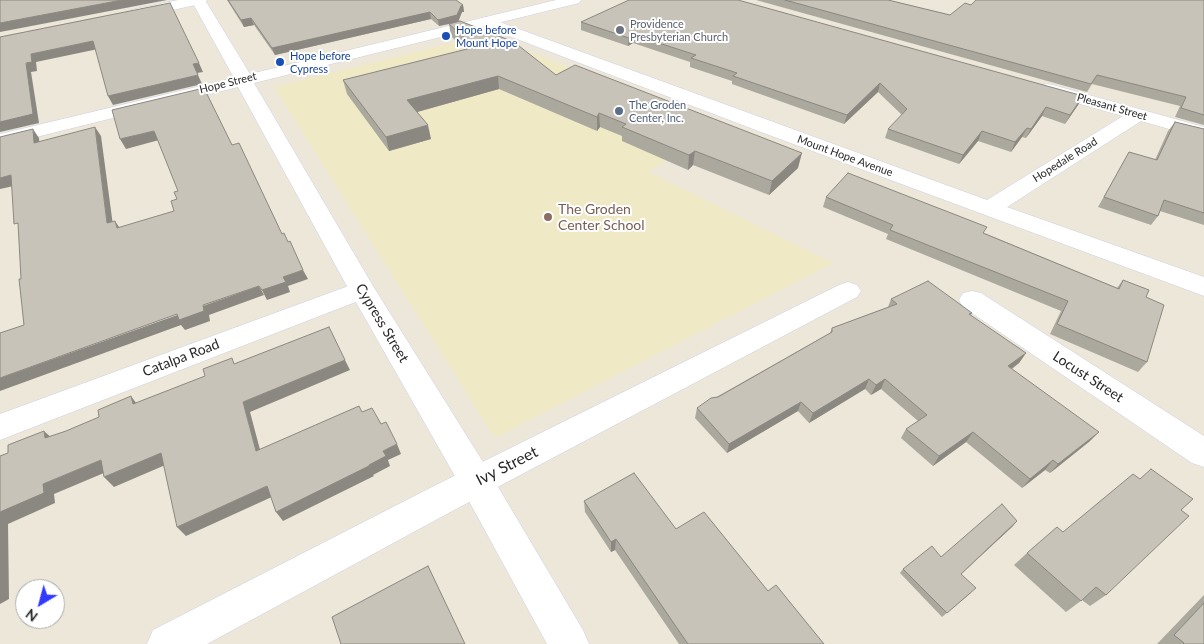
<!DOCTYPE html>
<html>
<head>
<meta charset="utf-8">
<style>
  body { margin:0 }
  #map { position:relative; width:1204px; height:644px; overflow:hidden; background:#ece7d8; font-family:Lato,sans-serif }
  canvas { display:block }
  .north { position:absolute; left:15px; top:579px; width:50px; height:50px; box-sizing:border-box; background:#fff; border:1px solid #a9a9a9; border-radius:50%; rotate:217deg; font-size:14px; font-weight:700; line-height:20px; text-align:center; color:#282828 }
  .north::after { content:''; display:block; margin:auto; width:18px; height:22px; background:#333aff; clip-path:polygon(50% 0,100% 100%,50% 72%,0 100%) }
</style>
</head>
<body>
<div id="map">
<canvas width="1204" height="644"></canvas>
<div class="north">N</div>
</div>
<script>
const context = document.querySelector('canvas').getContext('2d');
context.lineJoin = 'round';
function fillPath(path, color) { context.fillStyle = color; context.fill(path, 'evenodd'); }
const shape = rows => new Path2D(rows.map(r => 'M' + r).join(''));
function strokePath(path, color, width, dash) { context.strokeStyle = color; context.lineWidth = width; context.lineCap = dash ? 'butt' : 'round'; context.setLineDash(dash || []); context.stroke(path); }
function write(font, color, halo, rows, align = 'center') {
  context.font = font + ' Lato,sans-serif'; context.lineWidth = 4; context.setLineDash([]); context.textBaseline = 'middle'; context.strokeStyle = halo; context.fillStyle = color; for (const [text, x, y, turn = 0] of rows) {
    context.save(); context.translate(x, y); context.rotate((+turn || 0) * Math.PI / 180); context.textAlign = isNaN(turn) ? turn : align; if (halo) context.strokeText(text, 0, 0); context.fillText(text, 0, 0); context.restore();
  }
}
fillPath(shape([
  [484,35,720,124,649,172,833,263,495,438,274,87]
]), '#f0e9c6');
const street = shape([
  [178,0,207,0,205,3,200,4,136,18,131,16,128,13,131,10,178,0],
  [486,17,987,200,1123,116,1041,93,1038,89,1041,85,1047,84,1053,85,1204,127,1204,139,1141,121,1007,207,1204,277,1204,296,761,132,480,25,478,22,480,19,486,17],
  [362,281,371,284,375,290,371,296,0,440,0,414,362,281],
  [848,282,857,285,861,291,857,297,456,509,207,644,147,644,153,630,432,487,839,285,848,282],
  [972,291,981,293,1204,436,1204,467,1192,463,963,307,959,300,963,293,972,291]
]);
const secondary = shape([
  [191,0,205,0,250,74,556,0,581,0,579,3,254,83,373,286,488,470,583,630,589,644,547,644,464,492,349,290,238,87,0,146,0,134,234,78,191,0]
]);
strokePath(street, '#cecee3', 1);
strokePath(secondary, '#cecee3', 1);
fillPath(street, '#fff');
fillPath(secondary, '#fff');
fillPath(shape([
  [227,0,456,0,463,5,464,12,462,12,458,22,439,26,431,19,275,55,254,25,244,27],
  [756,0,888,0,950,15,971,5,1204,0,1204,125,1175,117,1180,106,1092,84,1087,92],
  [581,22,1083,96,1078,105,1065,124,1042,116,1026,138,1022,137,1011,152,978,141,959,164,885,138,888,129,902,115,878,92,844,124,732,84,732,81,690,67,690,62,633,43,628,46,581,30],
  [449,24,556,75,798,168,769,195,693,165,688,170,622,141,622,136,600,127,597,131,499,89,417,112,431,139,389,151,347,94,343,80,465,50,451,36],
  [1175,122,1204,129,1204,225,1160,211,1158,216,1151,225,1098,207,1129,152,1155,160,1168,131],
  [826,197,984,233,1117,288,1123,280,1146,297,1147,362,1138,372,1050,334,1061,311,886,239,888,234,823,207],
  [891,299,972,313,970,316,1026,353,1019,363,1012,369,1090,441,1050,473,1045,470,1022,488,966,442,933,466,901,438,906,429,918,421,881,389,871,395,865,389,809,423,798,411,727,453,695,418,697,408,830,333,832,328,888,307],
  [584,501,676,529,768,591,824,644,679,644,615,550,611,552,585,512],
  [1181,510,1106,595,1090,606,1082,600,1066,612,1014,565,1027,553,1063,532],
  [1013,526,961,574,971,593,942,617,900,573,903,569,941,557],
  [1204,595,1204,644,1157,644]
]), '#aba89e');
fillPath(shape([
  [122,0,167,0,0,32,0,23],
  [463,5,464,12,462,12,458,22,439,26,438,20,461,6],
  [430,12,431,19,275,55,272,48],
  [251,18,254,25,244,27,241,20],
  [634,35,633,43,628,46,629,38],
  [93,41,98,49,36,62,37,71,31,72,39,123,0,132,0,122,31,54],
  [199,63,203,72,197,73,193,64],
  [198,75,202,84,113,105,108,96],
  [498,76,499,89,410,114,407,100],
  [880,83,878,92,844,124,847,115],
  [1083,96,1078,105,1065,124,1070,115],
  [1046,107,1042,116,1026,138,1031,129],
  [599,113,600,127,597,131,597,117],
  [428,125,431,139,389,151,386,137],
  [95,127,101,136,114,233,107,223],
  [1027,128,1022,137,1011,152,1015,142],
  [33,129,39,138,40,152,34,143],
  [154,131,159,140,126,149,120,139],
  [982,131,978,141,959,164,963,155],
  [695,151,693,165,688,170,689,155],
  [802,153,798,168,769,195,772,181],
  [11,175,18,185,0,189,0,178],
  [115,221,121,230,117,228],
  [303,270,308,279,288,286,290,292,267,300,262,290,283,277],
  [259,286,264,295,209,315,210,321,185,330,181,325,0,391,0,378],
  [1026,353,1019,363,1001,376,1008,366],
  [345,360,350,370,250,412,263,461,256,451,243,402],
  [869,379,865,389,809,423,813,413],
  [885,379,881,389,871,395,876,385],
  [131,396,139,407,133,404],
  [801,402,798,411,727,453,729,444],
  [44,431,55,441,45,438],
  [973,432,966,442,933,466,939,456],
  [1099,432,1090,441,1050,473,1058,464],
  [397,444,401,454,388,460,390,466,373,475,374,476,283,521,276,512,369,465,383,451],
  [161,453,170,463,114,487,104,477],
  [101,460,111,470,54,494,55,503,8,524,9,599,0,604,0,512,43,484],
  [1053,460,1045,470,1022,488,1030,479],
  [267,486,274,496,186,536,177,527],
  [1017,521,1013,526,957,578,961,574],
  [616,539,615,550,611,552,611,542]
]), '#8b8881');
const building = shape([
  [0,0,122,0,0,23,0,0],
  [228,0,456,0,463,5,461,6,457,15,438,20,430,12,272,48,251,18,241,20,228,0],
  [629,0,738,0,1083,96,1070,115,1046,107,1031,129,1027,128,1015,142,982,131,963,155,888,129,907,109,880,83,847,115,733,76,737,73,691,58,696,55,634,35,629,38,581,22,629,0],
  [785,0,888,0,950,15,965,3,971,5,976,0,1204,0,1204,115,1181,108,1186,97,1097,75,1091,84,785,0],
  [170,3,199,63,193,64,198,75,108,96,93,41,31,54,32,62,26,63,33,114,0,122,0,37,170,3],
  [460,21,514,42,556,75,575,65,802,153,772,181,695,151,689,155,622,127,626,124,599,113,597,117,498,76,407,100,428,125,386,137,343,80,475,47,449,24,460,21],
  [204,88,232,145,239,143,282,234,284,233,288,242,290,241,303,270,283,277,286,282,262,290,259,286,203,305,204,311,179,320,177,314,0,378,0,333,24,325,19,279,21,279,18,223,14,224,11,175,0,178,0,137,33,129,34,143,95,127,107,223,115,221,117,228,174,211,171,201,177,199,174,192,178,191,154,131,120,139,112,110,204,88],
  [1175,122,1204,129,1204,213,1164,200,1158,216,1104,197,1129,152,1157,160,1175,122],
  [848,173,987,227,983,233,1119,289,1123,280,1149,290,1146,297,1164,305,1147,362,1057,324,1068,301,890,230,893,225,826,197,848,173],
  [928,281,972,313,969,314,1026,353,1008,366,1099,432,1058,464,1053,460,1030,479,973,432,939,456,906,429,927,415,885,379,876,385,869,379,813,413,801,402,729,444,697,408,711,398,718,397,832,332,832,328,897,304,891,299,928,281],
  [329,327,345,360,243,402,256,451,359,406,362,412,372,408,381,424,386,422,397,444,383,451,386,456,369,465,369,466,276,512,267,486,177,527,161,453,104,477,101,460,43,484,44,493,0,512,0,456,8,453,8,445,44,431,45,438,66,431,99,417,98,410,131,396,133,404,205,376,203,369,232,358,234,364,329,327],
  [1151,469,1193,499,1181,510,1189,516,1106,595,1096,587,1081,601,1027,553,1057,527,1063,532,1133,474,1140,479,1151,469],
  [634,473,676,529,704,512,768,591,776,585,824,644,688,644,616,539,611,542,584,501,634,473],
  [1002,504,1017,521,961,574,976,588,947,613,903,569,932,546,941,557,1002,504],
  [428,566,465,644,341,644,332,617,428,566],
  [1204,603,1204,644,1183,644,1184,643,1174,635,1204,603]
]);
fillPath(building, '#c7c3b8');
strokePath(building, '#8b8881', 1);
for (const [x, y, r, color] of [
  [620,30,5,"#6b7280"],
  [446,36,5,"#1a4fb4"],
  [280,62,5,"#1a4fb4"],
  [619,111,5,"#5c6f8a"],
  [548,217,5,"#8d6e63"]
]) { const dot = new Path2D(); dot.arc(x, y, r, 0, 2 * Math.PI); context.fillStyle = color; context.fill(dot); strokePath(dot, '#fff', 2); }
write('11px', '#5b616d', '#fff', [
  ["Providence",630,24],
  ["Presbyterian Church",630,37]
], 'left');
write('11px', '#164399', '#fff', [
  ["Hope before",456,30],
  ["Mount Hope",456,43],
  ["Hope before",290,56],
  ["Cypress",290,69]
], 'left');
write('11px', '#282828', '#fff', [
  ["Hope Street",228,83,-14],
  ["Pleasant Street",1112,107,16],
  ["Mount Hope Avenue",845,156,20],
  ["Hopedale Road",1065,160,-32]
]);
write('11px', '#4e5e75', '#fff', [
  ["The Groden",629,105],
  ["Center, Inc.",629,118]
], 'left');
write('14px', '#785e54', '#fff', [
  ["The Groden",558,209],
  ["Center School",558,225]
], 'left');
write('14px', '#282828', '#fff', [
  ["Cypress Street",382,323,59],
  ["Catalpa Road",181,358,-21],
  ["Locust Street",1088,377,33]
]);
write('16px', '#282828', '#fff', [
  ["Ivy Street",507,466,-27]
]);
</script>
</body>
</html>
